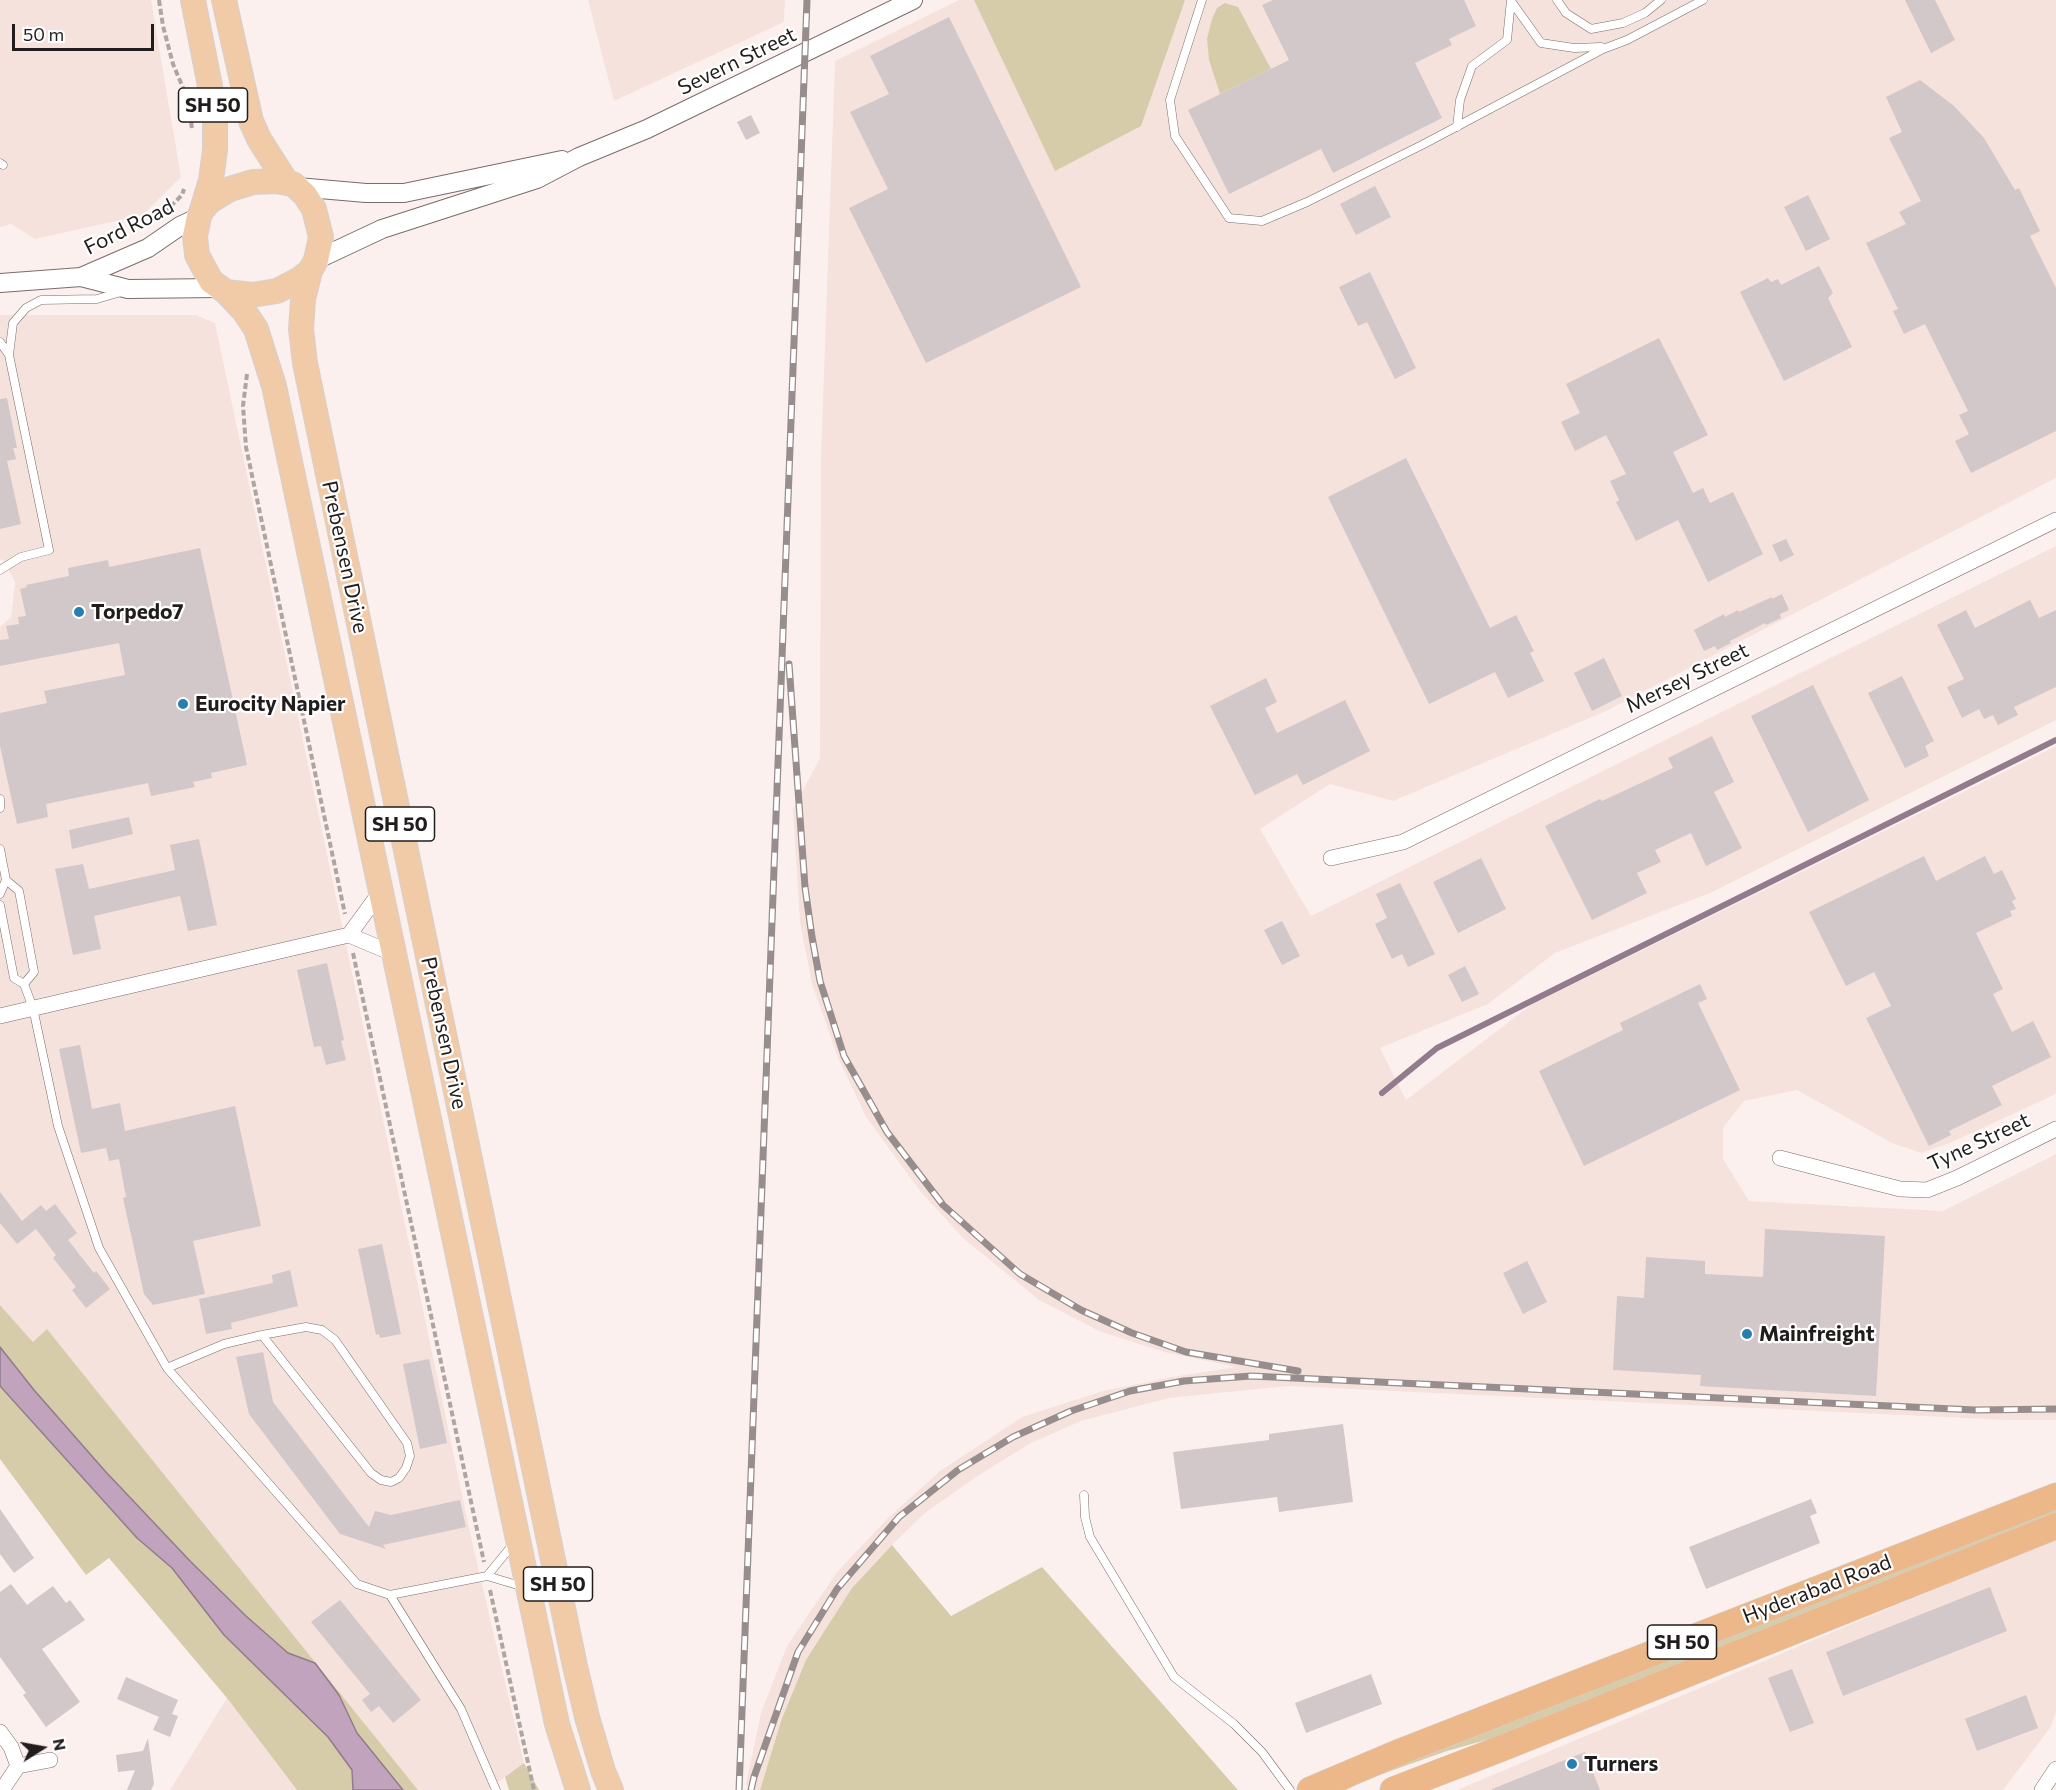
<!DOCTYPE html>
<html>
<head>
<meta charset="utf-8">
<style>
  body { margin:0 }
  #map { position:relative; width:2056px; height:1790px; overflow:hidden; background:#fcf0ee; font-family:Commissioner,sans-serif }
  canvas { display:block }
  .north { position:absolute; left:12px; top:1718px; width:60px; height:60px; -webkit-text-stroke:4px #fff; paint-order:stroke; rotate:79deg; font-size:16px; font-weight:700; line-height:24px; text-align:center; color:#211d1c }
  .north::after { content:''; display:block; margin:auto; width:21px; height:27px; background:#211d1c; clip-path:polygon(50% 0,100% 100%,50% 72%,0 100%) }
  .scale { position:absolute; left:12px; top:24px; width:142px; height:27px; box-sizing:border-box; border:3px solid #211d1c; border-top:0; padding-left:8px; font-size:18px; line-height:21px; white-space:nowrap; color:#211d1c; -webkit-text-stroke:4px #fff; paint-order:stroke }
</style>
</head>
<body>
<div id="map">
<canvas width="2056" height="1790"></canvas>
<div class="north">N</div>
<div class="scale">50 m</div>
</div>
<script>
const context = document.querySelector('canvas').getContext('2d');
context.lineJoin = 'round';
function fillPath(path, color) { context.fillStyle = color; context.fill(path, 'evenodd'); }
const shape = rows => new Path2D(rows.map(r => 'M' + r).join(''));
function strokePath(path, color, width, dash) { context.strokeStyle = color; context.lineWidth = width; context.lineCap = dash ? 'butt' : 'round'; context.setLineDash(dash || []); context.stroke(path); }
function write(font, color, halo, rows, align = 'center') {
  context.font = font + ' Commissioner,sans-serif'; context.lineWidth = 4.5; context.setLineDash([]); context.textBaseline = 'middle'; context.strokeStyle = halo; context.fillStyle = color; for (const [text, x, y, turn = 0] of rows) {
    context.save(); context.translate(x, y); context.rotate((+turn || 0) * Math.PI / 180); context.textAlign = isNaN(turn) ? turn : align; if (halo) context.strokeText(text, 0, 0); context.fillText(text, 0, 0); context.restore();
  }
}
fillPath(shape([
  [0,0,151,0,181,177,143,215,35,239,11,224,0,227],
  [588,0,785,0,784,22,614,101],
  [959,0,2056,0,2056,478,1604,712,1393,801,1330,784,1260,829,1311,916,2056,546,2056,720,1710,893,1555,953,1488,1004,1380,1048,1406,1100,1531,1005,2056,746,2056,1094,1950,1143,1921,1153,1892,1143,1797,1090,1744,1101,1723,1128,1723,1159,1749,1201,1943,1211,2056,1154,2056,1420,2006,1420,1288,1386,1169,1398,1081,1421,1031,1443,979,1475,925,1513,892,1545,852,1588,781,1721,760,1790,751,1790,746,1784,761,1713,787,1646,837,1572,889,1517,940,1471,1022,1417,1103,1391,1172,1377,1236,1367,1164,1352,1099,1331,1039,1300,963,1238,920,1191,866,1117,837,1055,812,984,800,922,793,809,820,758,821,457,835,61],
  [0,315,196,315,215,323,471,1537,524,1763,488,1790,418,1790,47,1329,34,1343,0,1305,0,627,11,617,15,582,4,561,0,559],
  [2056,1538,2056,1713,2050,1728,2003,1790,1457,1790],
  [227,1698,297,1790,170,1790]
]), '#f6e2dd');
fillPath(shape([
  [974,0,1185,0,1141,126,1055,171],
  [1225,3,1238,7,1271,69,1220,94,1209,60,1207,39,1212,19,1217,8],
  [0,1305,33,1342,47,1329,418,1790,297,1790,227,1698,109,1558,86,1575,0,1459],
  [2056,1507,2056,1515,1518,1731,1447,1751,1368,1779,1346,1790,1339,1790,1367,1777],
  [892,1545,951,1616,1042,1567,1238,1790,760,1790,781,1721,806,1660,852,1588],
  [524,1763,539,1790,509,1790,505,1777]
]), '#d6ccaa');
const water = shape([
  [0,1347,34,1390,105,1471,191,1562,246,1616,288,1653,315,1663,339,1695,357,1733,403,1790,353,1790,352,1770,328,1737,224,1635,172,1568,137,1538,0,1386,0,1347]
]);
fillPath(water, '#c1a3be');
strokePath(water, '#917b8d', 1.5);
strokePath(shape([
  [1382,1093,1437,1048,2056,740]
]), '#917b8d', 6);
fillPath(shape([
  [1273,0,1464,0,1476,26,1449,39,1452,45,1415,63,1442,118,1333,173,1321,149,1229,194,1188,110,1289,60,1262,5],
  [1905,0,1935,0,1955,40,1931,53],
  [949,17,1081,287,926,363,849,208,888,189,850,112,889,94,870,56],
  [1920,80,1954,106,1984,138,2015,190,2019,188,2040,231,2030,236,2056,288,2056,431,1971,473,1955,441,1969,434,1959,415,1968,411,1925,324,1904,334,1893,311,1898,309,1866,243,1906,224,1899,212,1921,201,1889,138,1902,132,1886,97],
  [751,115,760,133,746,140,737,122],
  [1375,186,1391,217,1356,235,1340,204],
  [1808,195,1830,239,1806,251,1784,207],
  [1819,266,1833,293,1828,298,1852,347,1784,381,1740,292,1768,278,1771,282,1778,279,1781,285],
  [1370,272,1416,368,1395,379,1367,322,1358,326,1339,287],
  [1659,338,1708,435,1673,452,1693,493,1703,488,1710,503,1733,492,1763,554,1708,582,1678,520,1636,541,1616,502,1619,500,1610,481,1626,474,1606,435,1575,451,1561,422,1580,413,1566,384],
  [7,398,17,448,13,448,16,459,7,461,21,524,0,529,0,399],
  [1406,458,1490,628,1516,615,1534,651,1530,653,1544,681,1508,698,1495,672,1429,704,1328,497],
  [1786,539,1794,555,1780,562,1772,545],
  [200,548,247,765,211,773,212,778,193,782,195,787,151,796,148,783,46,804,48,817,17,824,0,746,0,713,47,703,44,691,125,675,119,643,0,666,0,640,9,639,6,626,19,624,18,617,26,616,20,589,27,587,26,585,69,576,68,568,108,560,109,567],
  [1782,594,1789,610,1780,614,1781,618,1766,625,1765,623,1730,641,1731,643,1717,650,1715,646,1704,651,1694,630,1724,614,1725,617,1738,610,1739,612,1772,597,1772,599],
  [2030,600,2039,618,2056,610,2056,687,2014,707,2018,715,1998,725,1993,715,1984,719,1979,709,1962,718,1947,687,1964,679,1937,625,1966,610,1975,628],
  [1604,658,1622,696,1592,711,1574,673],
  [1902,676,1934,741,1925,746,1929,756,1905,768,1868,693],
  [1266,678,1277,702,1265,708,1277,733,1345,700,1370,751,1303,785,1297,774,1255,795,1210,706],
  [1813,685,1869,800,1808,832,1751,716],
  [1712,736,1734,782,1714,792,1742,848,1706,866,1691,833,1655,850,1661,862,1637,873,1647,893,1592,920,1545,826,1600,799,1602,801,1673,768,1668,758],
  [129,817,133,834,72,849,69,830],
  [199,839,217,925,188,931,180,896,94,916,101,949,73,955,55,869,83,864,89,889,175,870,170,845],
  [1924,856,1936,881,1985,856,1994,874,2002,870,2016,899,2012,901,2016,909,2010,911,2012,916,1976,933,2003,989,1993,994,2012,1032,2033,1021,2051,1057,1992,1086,2002,1105,1949,1131,1951,1135,1929,1146,1866,1018,1891,1006,1874,972,1846,986,1809,912],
  [1481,858,1506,909,1458,933,1433,882],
  [1400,883,1435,954,1408,967,1402,954,1392,959,1375,924,1387,918,1376,894],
  [1282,921,1300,956,1282,965,1264,930],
  [327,963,344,1040,341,1041,346,1060,326,1065,321,1046,314,1047,297,970],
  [1465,966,1479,994,1462,1002,1448,975],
  [1700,984,1707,999,1698,1003,1740,1090,1584,1166,1539,1071,1623,1030,1620,1023],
  [80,1045,92,1109,120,1103,125,1131,235,1106,261,1226,193,1241,205,1294,153,1305,144,1294,123,1198,126,1197,119,1159,109,1161,106,1148,81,1153,59,1049],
  [0,1192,22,1221,41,1205,46,1211,55,1204,77,1233,68,1240,94,1273,96,1271,110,1289,86,1308,72,1290,76,1287,53,1258,56,1255,36,1229,17,1244,0,1223],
  [1765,1229,1885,1236,1876,1396,1700,1386,1701,1375,1613,1370,1617,1296,1644,1298,1646,1257,1705,1261,1705,1274,1763,1277],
  [382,1244,401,1334,380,1338,379,1334,376,1335,358,1249],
  [1527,1261,1547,1302,1523,1314,1503,1273],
  [290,1270,298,1306,231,1323,232,1329,206,1334,199,1299,273,1283,272,1275],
  [263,1352,273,1402,369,1527,375,1511,391,1515,460,1500,466,1527,383,1545,386,1549,340,1534,249,1414,236,1357],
  [429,1359,447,1443,420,1449,403,1364],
  [1343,1424,1353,1502,1279,1512,1277,1497,1181,1509,1173,1452,1269,1440,1269,1434],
  [1811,1499,1817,1513,1810,1516,1820,1543,1706,1589,1689,1547],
  [0,1509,34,1558,14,1573,0,1554],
  [11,1584,27,1605,53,1586,66,1603,70,1600,85,1620,42,1649,80,1702,46,1727,23,1695,26,1693,0,1657,0,1592],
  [1990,1587,2007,1631,1843,1696,1826,1652],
  [340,1600,421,1700,393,1723,379,1706,371,1712,362,1700,370,1694,311,1622],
  [1792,1669,1814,1723,1790,1732,1768,1678],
  [1371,1674,1382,1704,1306,1733,1295,1703],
  [126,1677,178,1700,172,1714,178,1716,170,1737,153,1730,159,1717,117,1699],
  [2026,1695,2038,1728,1977,1751,1965,1719],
  [148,1738,154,1784,151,1790,127,1790,135,1770,118,1772,116,1755,143,1751],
  [1585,1752,1600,1790,1492,1790,1492,1789]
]), '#d2c7c9');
const service = shape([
  [1202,0,1170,100,1175,136,1229,218,1262,221,1307,202,1422,145,1603,49,1627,40,1703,0],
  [1557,0,1566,13,1591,29,1623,23,1645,13,1661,0],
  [1511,1,1541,43,1574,48,1601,47],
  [1457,127,1460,100,1472,66,1507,40,1511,0],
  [0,163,3,165],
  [0,342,9,355,13,323,26,308,41,300,97,299,121,292],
  [0,570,21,557,49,550,9,355],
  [0,799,0,808],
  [0,849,6,880,19,891,34,972,24,984],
  [0,894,6,880],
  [0,905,14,978,24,984,33,1008,58,1126,99,1248,167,1368,357,1584,390,1595,487,1576,524,1587],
  [167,1368,224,1344,262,1335,306,1327,322,1330,335,1340,407,1443,410,1456,406,1468,399,1478,391,1482,381,1480,371,1473,262,1335],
  [1084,1495,1085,1517,1090,1537,1174,1677,1234,1724,1262,1752,1290,1790],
  [487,1576,514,1543],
  [390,1595,461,1709,496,1790]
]);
const minor = shape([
  [1331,858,1403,842,2056,520],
  [349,935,381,891],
  [0,1016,349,935,394,954],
  [1780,1158,1900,1189,1927,1190,1957,1178,2056,1129],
  [0,1732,11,1747,18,1766,2,1790],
  [18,1766,50,1760],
  [2042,1790,2056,1769]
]);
const tertiary = shape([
  [297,187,366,193,404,193,562,160],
  [316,260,382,229,537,179,579,157,647,129,913,0],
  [81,277,148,248,180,226,199,217],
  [0,283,81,277,128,289,218,288]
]);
const primary = shape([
  [193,0,210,86,215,120,215,150,211,180,202,210],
  [224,0,251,121,259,139,287,183],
  [276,181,293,184,305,195,314,209,321,237,316,260,310,271,300,279,277,291,252,295,226,292,211,281,197,255,195,236,199,217,202,210,210,201,230,189,253,182,276,181],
  [310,271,303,299,301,329,305,363,575,1666,587,1717,603,1771,611,1790],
  [226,292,244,311,256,329,274,386,557,1724,578,1790]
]);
const trunk = shape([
  [1310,1790,1402,1751,2056,1496],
  [1393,1790,1500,1749,2056,1526]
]);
strokePath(service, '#776d6b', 9);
strokePath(minor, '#776d6b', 16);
strokePath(tertiary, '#776d6b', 20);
strokePath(primary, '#d3d2d2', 26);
strokePath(trunk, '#d3d2d2', 27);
strokePath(shape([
  [159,0,163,26,173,64,189,102],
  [190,113,192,129],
  [164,213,182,195,184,189],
  [247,374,243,406,246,447,345,914],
  [353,953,484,1562],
  [490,1590,534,1790]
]), '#aea5a3', 4, [6, 3]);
strokePath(service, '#fff', 8);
strokePath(minor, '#fff', 15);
strokePath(tertiary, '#fff', 18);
strokePath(primary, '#f1caa7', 24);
strokePath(trunk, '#ecb88a', 26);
const rail = shape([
  [789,664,805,887,812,937,820,981,844,1056,887,1132,943,1205,1020,1274,1081,1310,1132,1333,1186,1352,1298,1371],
  [739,1790,807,0],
  [751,1790,754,1777,798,1652,837,1589,899,1517,958,1470,1013,1437,1071,1411,1130,1391,1184,1381,1251,1376,1975,1410,2056,1409]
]);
strokePath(rail, '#968d8c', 7);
strokePath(rail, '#fff', 4.5, [14]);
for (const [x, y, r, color] of [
  [79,612,6,"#287eae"],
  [183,704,6,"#287eae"],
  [1747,1334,6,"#287eae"],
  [1572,1764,6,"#287eae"]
]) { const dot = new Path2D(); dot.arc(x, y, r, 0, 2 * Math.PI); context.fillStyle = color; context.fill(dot); strokePath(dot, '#fff', 2); }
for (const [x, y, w] of [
  [213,105,69],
  [400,824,69],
  [558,1584,69],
  [1682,1642,69]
]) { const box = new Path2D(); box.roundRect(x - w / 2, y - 17, w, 34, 4.5); context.fillStyle = '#fff'; context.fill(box); strokePath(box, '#211d1c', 1.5); }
write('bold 20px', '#211d1c', null, [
  ["SH 50",213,105],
  ["SH 50",400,824],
  ["SH 50",558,1584],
  ["SH 50",1682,1642]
]);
write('21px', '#211d1c', '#fff', [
  ["Severn Street",737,61,-26],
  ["Ford Road",129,227,-27],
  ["Prebensen Drive",345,557,78],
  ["Mersey Street",1687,678,-26],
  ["Prebensen Drive",444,1033,78],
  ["Tyne Street",1979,1142,-25],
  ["Hyderabad Road",1817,1589,-21]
]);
write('bold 21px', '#211d1c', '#fff', [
  ["Torpedo7",91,612],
  ["Eurocity Napier",195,704],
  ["Mainfreight",1759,1334],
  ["Turners",1584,1764]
], 'left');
</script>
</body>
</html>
